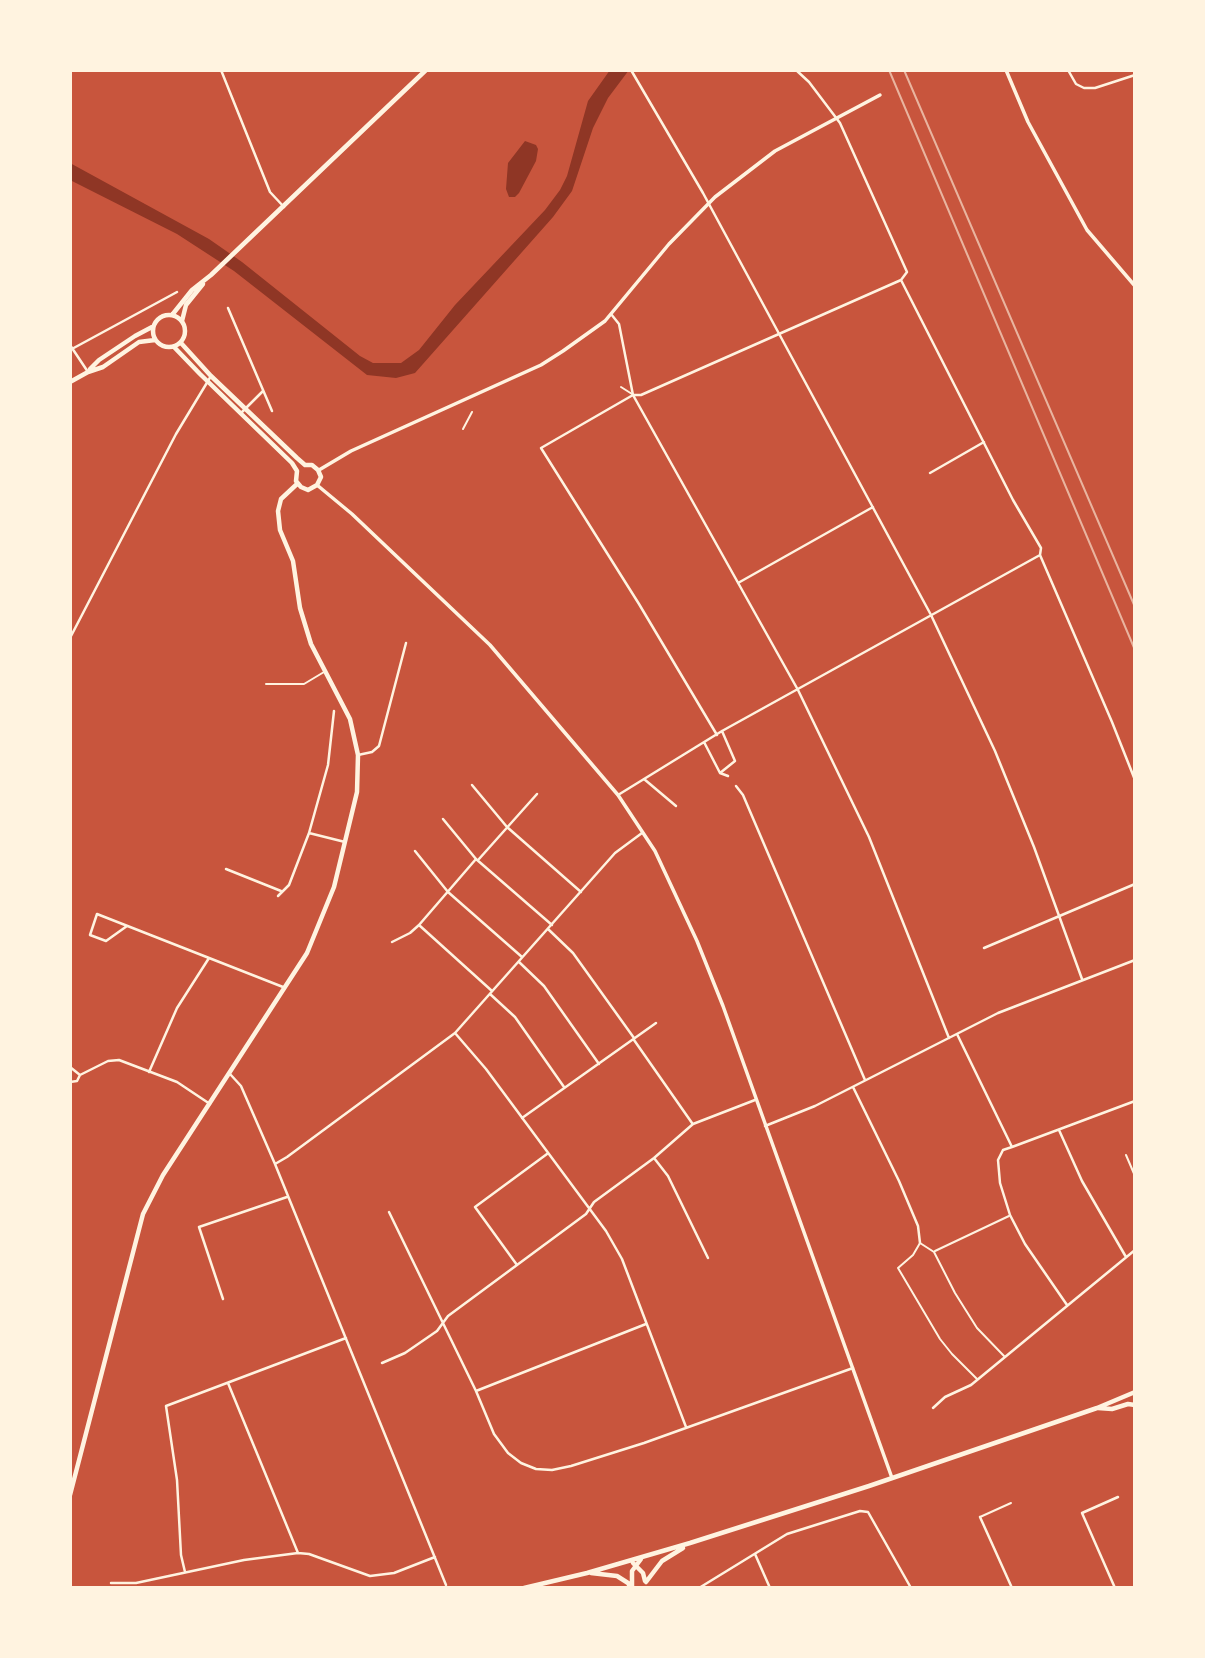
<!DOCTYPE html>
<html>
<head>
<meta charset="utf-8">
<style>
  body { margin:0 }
  #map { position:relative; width:1205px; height:1658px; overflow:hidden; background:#c8553d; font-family:"IBM Plex Serif",serif }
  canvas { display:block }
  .frame { position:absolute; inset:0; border:72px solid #fff3e0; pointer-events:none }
</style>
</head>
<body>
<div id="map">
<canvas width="1205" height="1658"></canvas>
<div class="frame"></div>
</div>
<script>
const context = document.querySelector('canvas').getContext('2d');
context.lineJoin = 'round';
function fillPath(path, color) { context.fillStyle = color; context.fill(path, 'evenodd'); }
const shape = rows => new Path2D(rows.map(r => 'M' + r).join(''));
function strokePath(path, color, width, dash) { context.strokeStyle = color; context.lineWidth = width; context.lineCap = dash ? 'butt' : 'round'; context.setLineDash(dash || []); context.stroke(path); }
fillPath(shape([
  [610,70,629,70,608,98,593,128,572,191,553,217,415,373,396,378,367,375,234,271,177,234,70,180,70,163,209,239,242,262,360,356,373,363,401,363,419,350,455,305,545,210,560,190,567,176,588,101],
  [525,141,536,145,538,149,536,161,519,193,515,197,509,197,506,189,508,163]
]), '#8f3625');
strokePath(shape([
  [621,387,632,394],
  [463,429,472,412],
  [266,684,304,684,324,672],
  [1126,1155,1135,1176],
  [935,1251,1009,1216],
  [977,1379,952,1354,940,1339,898,1268,913,1255,920,1243,934,1252,955,1293,977,1328,1004,1356],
  [980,1517,1011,1503]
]), '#fff3e0', 2);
strokePath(shape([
  [221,70,270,192,284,207],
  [631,70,703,193,931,615,995,751,1034,847,1082,979],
  [796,70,809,82,840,123,907,272,901,280],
  [1068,70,1076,84,1084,88,1095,88,1135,75],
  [901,280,641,395,633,395,798,690,869,837,949,1038],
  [901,280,1013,500,1041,548,1040,555,1112,722,1135,780],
  [228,308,272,411],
  [611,314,619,324,633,395,541,448,639,604,717,735],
  [70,345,88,372],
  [70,350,177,292],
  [241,413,263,391],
  [930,473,984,442],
  [738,583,873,507],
  [70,638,176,434,211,376],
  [704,742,720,773],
  [358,755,372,752,379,746,406,643],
  [720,773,735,761,722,731],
  [720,773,728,776],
  [644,779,676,806],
  [472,785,507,827,581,892],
  [736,786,743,795,865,1080],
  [618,795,722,731,1040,555],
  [443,819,476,859,552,925],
  [309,833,328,765,334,711],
  [415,851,448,892,522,957],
  [479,859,537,794],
  [226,869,281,891],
  [278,896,289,885,309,833,345,842],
  [419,925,492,991],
  [127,926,106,941,90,935,97,914,283,987],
  [548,929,573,953,634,1038],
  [392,942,410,933,419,925,476,859],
  [984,948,1135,884],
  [519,962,544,986,599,1064],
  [490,994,515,1017,564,1087],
  [455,1033,486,1069,606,1231,622,1259,686,1427],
  [957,1034,1012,1147,1003,1150,998,1160,1000,1183,1010,1215,1025,1244,1067,1305],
  [634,1040,692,1123],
  [70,1067,80,1075],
  [149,1072,177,1008,209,958],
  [230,1074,241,1086,275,1164,446,1585],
  [70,1082,77,1081,80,1075,108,1061,119,1060,177,1082,210,1104],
  [853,1087,899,1181,918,1226,920,1243],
  [522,1118,656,1023],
  [765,1126,815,1106,998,1013,1135,960],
  [1059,1130,1082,1181,1126,1257],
  [1012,1147,1135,1101],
  [654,1158,668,1176,708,1258],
  [275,1164,287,1157,455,1033,615,853,642,833],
  [389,1212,476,1391,494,1434,508,1453,521,1463,536,1469,552,1470,571,1466,644,1443,853,1368],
  [517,1265,475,1207,547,1154],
  [223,1299,199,1227,287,1197],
  [382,1363,405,1353,437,1331,448,1316,586,1214,594,1202,654,1158,693,1124,755,1100],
  [228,1383,298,1553],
  [476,1391,646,1324],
  [933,1408,945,1397,971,1385,1135,1250],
  [980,1517,1012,1588],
  [755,1554,770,1588],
  [185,1572,181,1555,177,1480,166,1406,346,1338],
  [111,1583,136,1583,244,1560,298,1553,309,1554,370,1576,394,1573,435,1557],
  [699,1588,787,1534,860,1511,868,1512,911,1588],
  [1115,1588,1082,1513,1118,1497]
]), '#fff3e0', 2.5);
strokePath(shape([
  [1006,70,1028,122,1087,230,1135,286],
  [319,470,351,451,541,365,563,351,605,321,669,244,715,197,775,151,880,95],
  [317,485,352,514,490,645,618,795,655,851,697,941,723,1006,892,1478]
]), '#fff3e0', 3.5);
strokePath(shape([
  [174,347,200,374,292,463,297,471,296,481,301,487,308,490,317,485,321,477,318,470,312,465,305,465,297,458,211,376,181,343],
  [1098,1408,1112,1409,1128,1404,1135,1405],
  [70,1495,143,1214,163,1175,307,953,334,887,357,792,358,755,350,719,311,644,300,608,293,561,280,530,278,511,281,499,297,484],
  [633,1563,643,1573,645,1581],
  [591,1573,617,1576,628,1583,631,1588],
  [646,1582,662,1561,683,1548],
  [632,1586,632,1571,641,1559],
  [524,1588,587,1573,690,1543,869,1486,1097,1408,1135,1392]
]), '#fff3e0', 4.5);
strokePath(shape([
  '153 331a16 16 0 1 1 32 0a16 16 0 1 1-32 0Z',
  [172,315,192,290,211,275,426,70],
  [182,321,186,305,203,284],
  [90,369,99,360,135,336,152,327],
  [70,382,88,372,103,367,139,342,155,340]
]), '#fff3e0', 4.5);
strokePath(shape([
  [889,70,1135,650],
  [904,70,1135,607]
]), '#e9b49f', 2);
</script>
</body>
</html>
